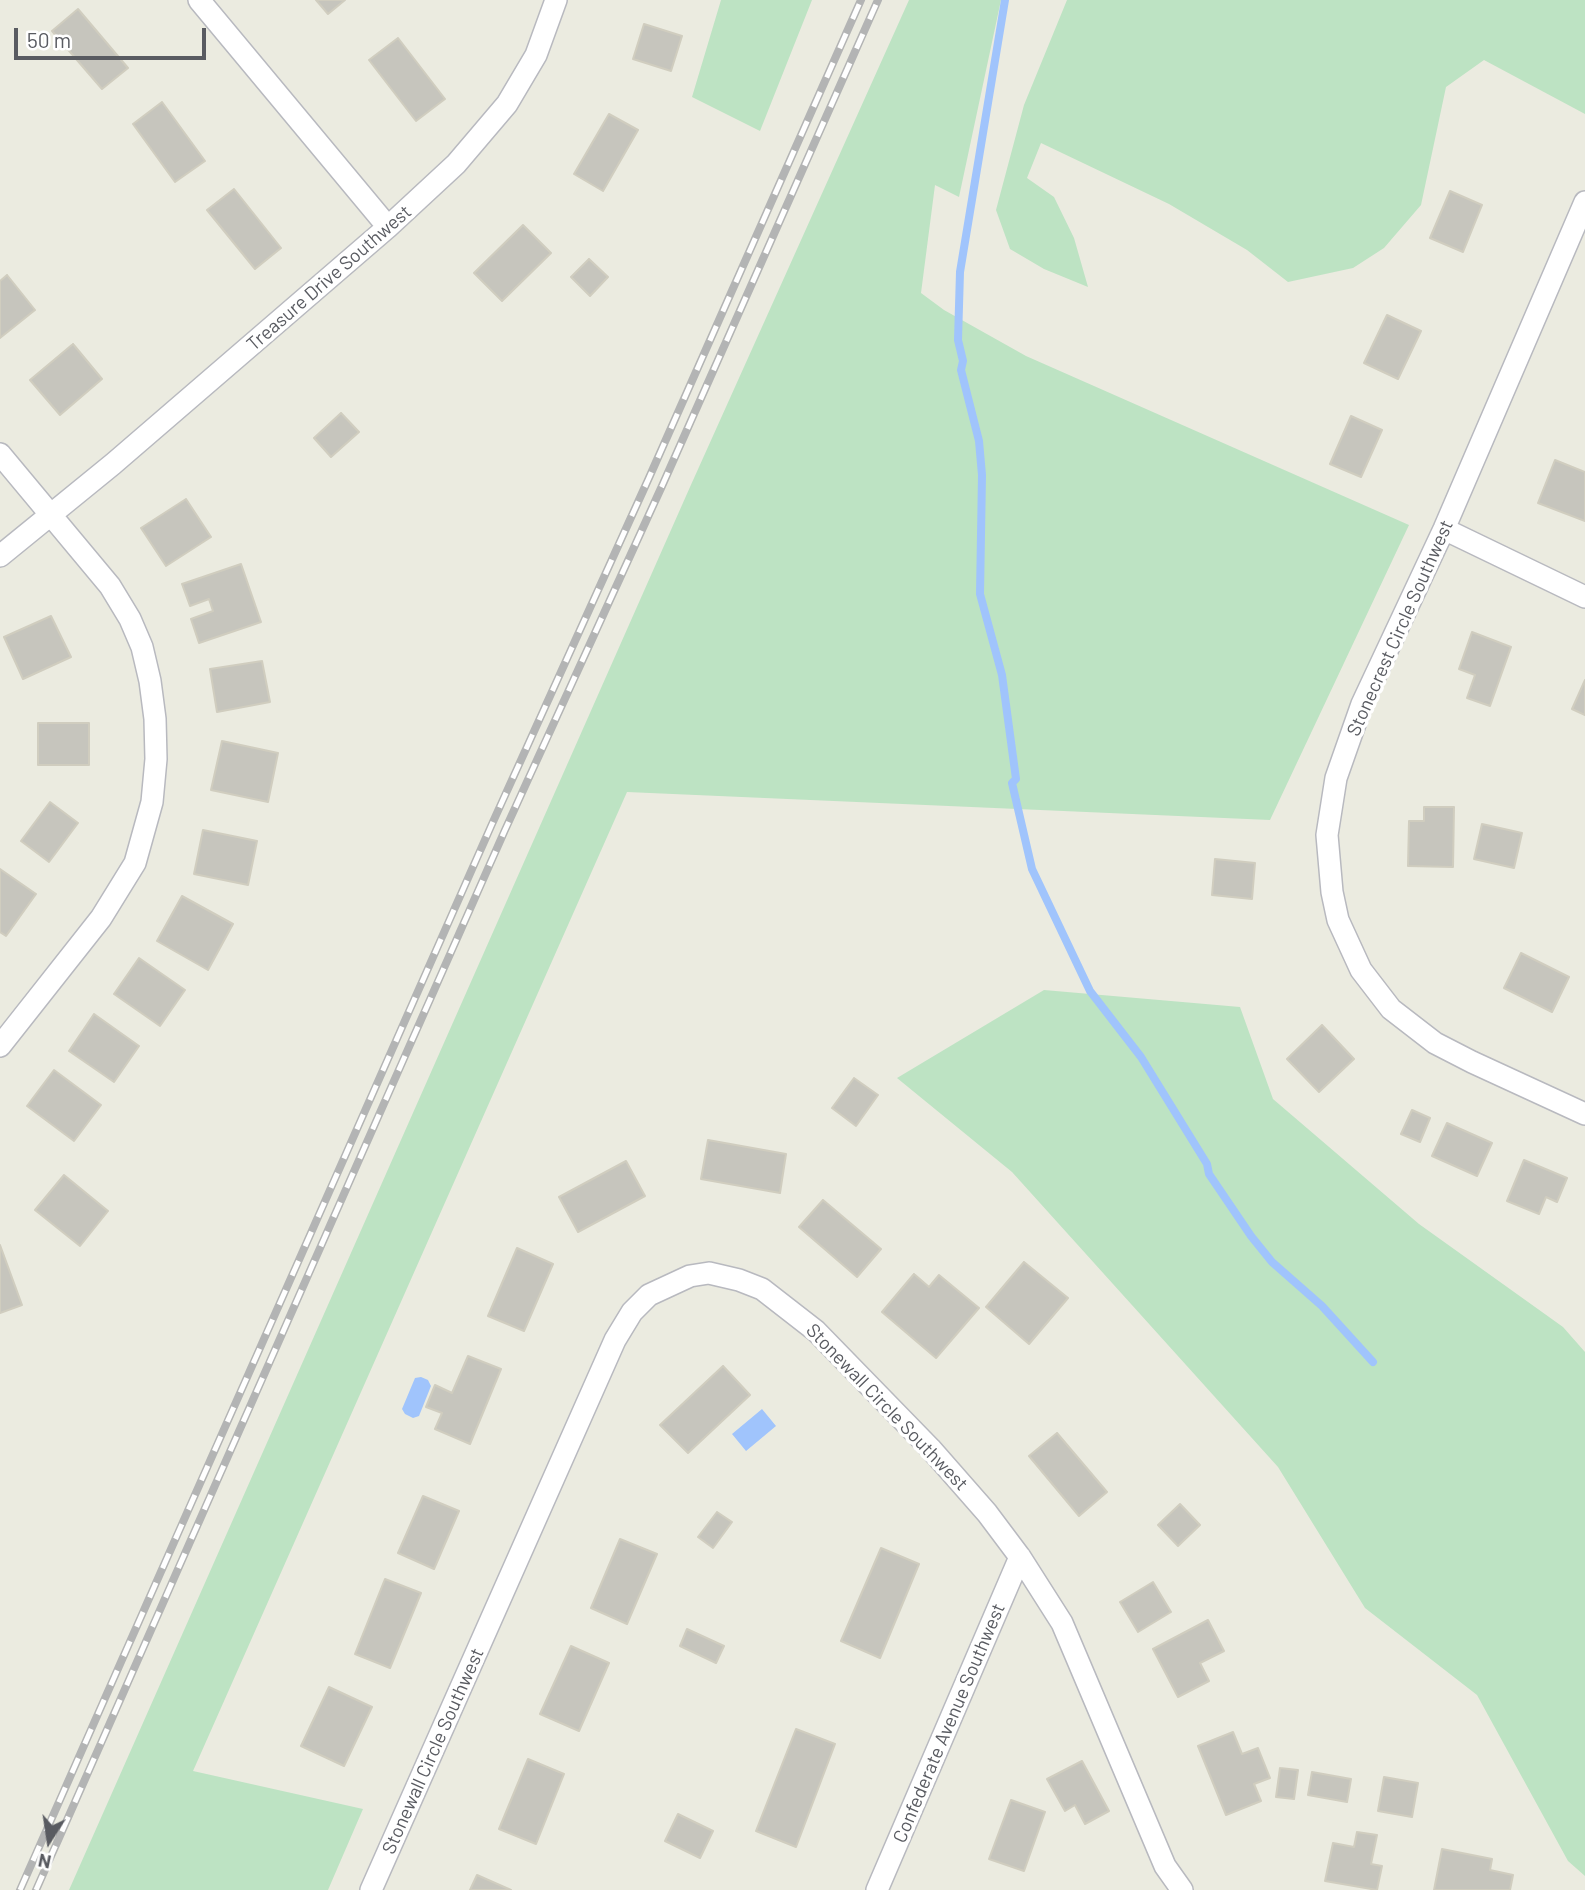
<!DOCTYPE html>
<html>
<head>
<meta charset="utf-8">
<style>
  body { margin:0 }
  #map { position:relative; width:1585px; height:1890px; overflow:hidden; background:#ebebe0; font-family:Barlow,sans-serif }
  canvas { display:block }
  .north { position:absolute; left:14px; top:1806px; width:70px; height:70px; -webkit-text-stroke:5px #fff; paint-order:stroke; rotate:192deg; font-size:19px; font-weight:700; line-height:28px; text-align:center; color:#595b61 }
  .north::after { content:''; display:block; margin:auto; width:24px; height:32px; background:#595b61; clip-path:polygon(50% 0,100% 100%,50% 72%,0 100%) }
  .scale { position:absolute; left:14px; top:28px; width:192px; height:32px; box-sizing:border-box; border:4px solid #595b61; border-top:0; padding-left:9px; font-size:21px; line-height:24px; white-space:nowrap; color:#595b61; -webkit-text-stroke:5px #fff; paint-order:stroke }
</style>
</head>
<body>
<div id="map">
<canvas width="1585" height="1890"></canvas>
<div class="north">N</div>
<div class="scale">50 m</div>
</div>
<script>
const context = document.querySelector('canvas').getContext('2d');
context.lineJoin = 'round';
function fillPath(path, color) { context.fillStyle = color; context.fill(path, 'evenodd'); }
const shape = rows => new Path2D(rows.map(r => 'M' + r).join(''));
function strokePath(path, color, width, dash) { context.strokeStyle = color; context.lineWidth = width; context.lineCap = dash ? 'butt' : 'round'; context.setLineDash(dash || []); context.stroke(path); }
function write(font, color, halo, rows, align = 'center') {
  context.font = font + ' Barlow,sans-serif'; context.lineWidth = 7; context.setLineDash([]); context.textBaseline = 'middle'; context.strokeStyle = halo; context.fillStyle = color; for (const [text, x, y, turn = 0] of rows) {
    context.save(); context.translate(x, y); context.rotate((+turn || 0) * Math.PI / 180); context.textAlign = isNaN(turn) ? turn : align; if (halo) context.strokeText(text, 0, 0); context.fillText(text, 0, 0); context.restore();
  }
}
fillPath(shape([
  [721,0,812,0,760,131,692,97],
  [909,0,1001,0,959,197,935,185,921,293,944,310,1026,356,1409,525,1270,820,627,792,193,1771,363,1809,328,1890,69,1890,690,487],
  [1067,0,1585,0,1585,114,1484,60,1446,87,1421,205,1384,248,1353,268,1288,282,1247,250,1169,204,1041,143,1027,178,1054,197,1074,238,1088,287,1044,269,1010,249,996,210,1024,105],
  [1044,990,1240,1007,1273,1099,1419,1224,1563,1327,1585,1352,1585,1876,1568,1861,1477,1695,1365,1608,1278,1467,1012,1172,897,1078]
]), '#bde3c3');
fillPath(shape([
  [421,1377,428,1380,431,1386,419,1416,413,1418,405,1414,402,1409,415,1378],
  [762,1409,776,1426,746,1451,732,1434]
]), '#a0c4fc');
strokePath(shape([
  [1005,0,960,272,958,340,963,361,961,370,979,441,982,475,980,594,1002,675,1016,779,1012,783,1032,869,1090,991,1141,1057,1207,1164,1209,1174,1251,1236,1272,1262,1322,1306,1373,1362]
]), '#a0c4fc', 8);
const building = shape([
  [316,0,345,0,328,14,316,0],
  [78,9,128,68,102,89,52,31,78,9],
  [644,24,682,36,671,71,633,59,644,24],
  [398,38,445,99,416,121,369,60,398,38],
  [162,102,205,161,175,182,133,124,162,102],
  [609,114,638,130,603,191,574,174,609,114],
  [234,189,281,248,255,269,207,210,234,189],
  [1450,191,1482,205,1463,252,1430,238,1450,191],
  [523,225,551,253,502,301,474,273,523,225],
  [589,259,608,277,590,296,571,277,589,259],
  [7,275,35,310,0,338,0,281,7,275],
  [1387,315,1421,331,1398,379,1364,363,1387,315],
  [73,344,102,379,60,415,30,380,73,344],
  [341,413,359,432,331,457,314,438,341,413],
  [1351,416,1382,430,1361,477,1330,464,1351,416],
  [1555,460,1585,472,1585,521,1538,503,1555,460],
  [186,499,211,537,166,566,141,528,186,499],
  [241,564,261,622,199,643,191,619,213,611,209,599,190,606,182,584,241,564],
  [51,616,71,657,23,679,4,637,51,616],
  [1472,632,1511,647,1490,706,1467,698,1475,675,1459,669,1472,632],
  [262,661,270,702,217,712,210,669,262,661],
  [1585,680,1585,715,1572,709,1585,680],
  [38,723,89,723,89,765,38,765,38,723],
  [222,741,278,753,268,802,211,790,222,741],
  [50,802,78,823,49,862,21,841,50,802],
  [1424,807,1454,807,1453,867,1408,866,1409,821,1424,821,1424,807],
  [1482,824,1522,833,1514,868,1474,859,1482,824],
  [203,830,257,841,248,885,194,874,203,830],
  [1215,859,1255,863,1252,899,1212,895,1215,859],
  [0,869,36,894,6,936,0,932,0,869],
  [182,896,233,924,208,970,157,941,182,896],
  [1521,953,1569,977,1552,1012,1504,988,1521,953],
  [139,958,185,990,160,1026,114,994,139,958],
  [94,1014,139,1046,114,1082,69,1051,94,1014],
  [1322,1025,1354,1059,1319,1092,1287,1059,1322,1025],
  [54,1070,101,1105,74,1141,27,1106,54,1070],
  [854,1078,878,1095,856,1126,832,1108,854,1078],
  [1412,1110,1430,1118,1420,1142,1401,1134,1412,1110],
  [1447,1123,1492,1143,1477,1176,1432,1156,1447,1123],
  [708,1140,786,1154,780,1193,701,1179,708,1140],
  [1524,1160,1567,1178,1557,1202,1546,1197,1539,1214,1507,1201,1524,1160],
  [626,1161,645,1196,578,1232,559,1197,626,1161],
  [64,1175,108,1211,80,1246,35,1210,64,1175],
  [823,1200,881,1249,857,1277,799,1227,823,1200],
  [0,1245,22,1305,0,1313,0,1245],
  [517,1248,553,1264,524,1331,488,1316,517,1248],
  [1024,1262,1068,1298,1029,1344,986,1307,1024,1262],
  [914,1274,929,1287,939,1275,979,1308,936,1358,882,1312,914,1274],
  [468,1356,501,1369,470,1444,435,1429,442,1413,426,1407,435,1385,452,1393,468,1356],
  [723,1366,750,1395,688,1453,660,1425,723,1366],
  [1057,1433,1107,1492,1079,1516,1029,1456,1057,1433],
  [423,1496,459,1511,434,1569,398,1553,423,1496],
  [1180,1504,1200,1525,1178,1546,1158,1525,1180,1504],
  [717,1512,732,1522,713,1548,698,1537,717,1512],
  [620,1539,657,1554,627,1624,591,1608,620,1539],
  [881,1548,919,1564,880,1658,841,1641,881,1548],
  [385,1579,421,1593,390,1668,355,1654,385,1579],
  [1153,1582,1171,1612,1138,1632,1120,1602,1153,1582],
  [1208,1620,1224,1651,1200,1663,1209,1681,1178,1697,1153,1649,1208,1620],
  [687,1629,724,1646,716,1663,680,1646,687,1629],
  [571,1646,609,1663,579,1731,540,1714,571,1646],
  [329,1687,372,1707,344,1766,301,1746,329,1687],
  [796,1729,835,1744,796,1847,756,1831,796,1729],
  [1233,1732,1242,1754,1258,1748,1270,1778,1254,1784,1261,1801,1226,1815,1198,1746,1233,1732],
  [528,1759,564,1774,536,1844,499,1829,528,1759],
  [1082,1761,1109,1811,1085,1824,1075,1805,1065,1811,1047,1779,1082,1761],
  [1280,1768,1298,1770,1294,1799,1276,1797,1280,1768],
  [1312,1772,1351,1779,1347,1802,1308,1795,1312,1772],
  [1384,1777,1418,1783,1412,1817,1378,1811,1384,1777],
  [1011,1800,1045,1812,1024,1871,989,1859,1011,1800],
  [678,1814,713,1831,700,1858,665,1841,678,1814],
  [1357,1832,1377,1835,1371,1864,1382,1866,1377,1890,1325,1881,1333,1843,1354,1847,1357,1832],
  [1442,1849,1492,1859,1490,1870,1513,1875,1510,1890,1434,1890,1442,1849],
  [477,1875,511,1890,470,1890,477,1875]
]);
fillPath(building, '#c6c5bd');
strokePath(building, '#d0cdbf', 2);
const street = shape([
  [199,0,388,227],
  [1585,202,1444,529,1362,704,1336,778,1327,835,1332,892,1338,920,1361,970,1391,1009,1435,1043,1472,1062,1585,1114],
  [0,454,110,586,130,619,142,647,150,681,155,719,156,759,152,802,135,863,101,918,0,1046],
  [1444,529,1585,597],
  [0,556,113,464,388,227,456,164,507,104,536,55,556,0],
  [371,1890,615,1340,632,1312,649,1295,690,1276,709,1273,739,1280,762,1289,816,1331,930,1448,987,1513,1020,1557,1062,1623,1165,1866,1182,1890],
  [877,1890,1020,1557]
]);
strokePath(street, '#b8b9bf', 24);
strokePath(street, '#fff', 21);
const rail = shape([
  [20,1890,492,824,648,480,861,0],
  [36,1890,505,830,662,486,878,0]
]);
strokePath(rail, '#b3b4b4', 8);
strokePath(rail, '#fff', 5, [16]);
write('19px', '#595b61', '#fff', [
  ["Treasure Drive Southwest",329,278,-41],
  ["Stonecrest Circle Southwest",1400,628,-66],
  ["Stonewall Circle Southwest",887,1407,46],
  ["Confederate Avenue Southwest",949,1723,-67],
  ["Stonewall Circle Southwest",433,1751,-66]
]);
</script>
</body>
</html>
